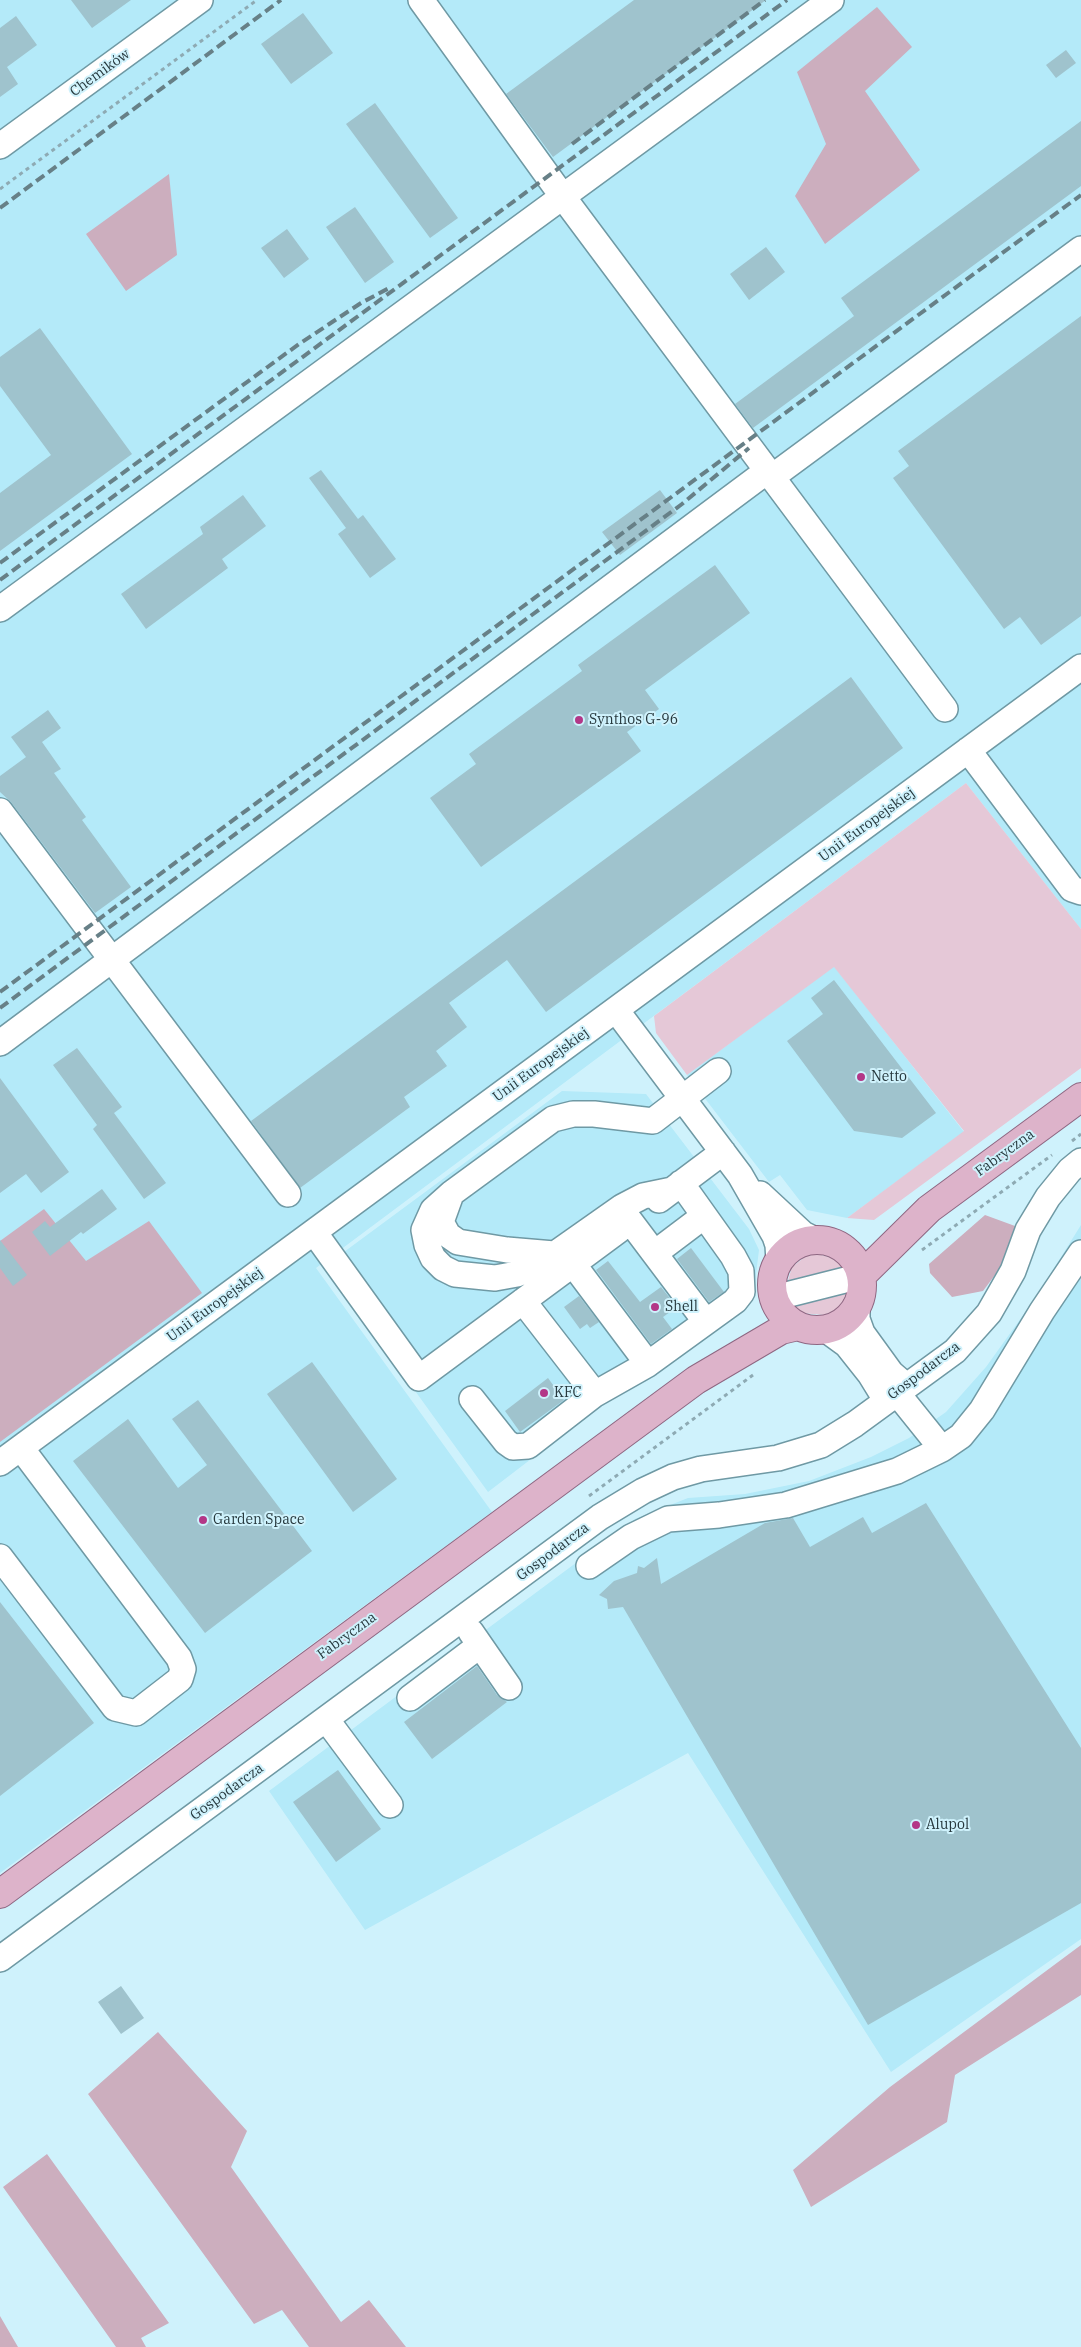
<!DOCTYPE html>
<html>
<head>
<meta charset="utf-8">
<style>
  body { margin:0 }
  canvas { display:block; background:#cff2fc }
</style>
</head>
<body>
<canvas width="1081" height="2347"></canvas>
<script>
const context = document.querySelector('canvas').getContext('2d');
context.lineJoin = 'round';
function fillPath(path, color) { context.fillStyle = color; context.fill(path, 'evenodd'); }
const shape = rows => new Path2D(rows.map(r => 'M' + r).join(''));
function strokePath(path, color, width, dash) { context.strokeStyle = color; context.lineWidth = width; context.lineCap = dash ? 'butt' : 'round'; context.setLineDash(dash || []); context.stroke(path); }
function write(font, color, halo, rows, align = 'center') {
  context.font = font + ' "IBM Plex Serif",serif'; context.lineWidth = 4; context.setLineDash([]); context.textBaseline = 'middle'; context.strokeStyle = halo; context.fillStyle = color; for (const [text, x, y, turn = 0] of rows) {
    context.save(); context.translate(x, y); context.rotate((+turn || 0) * Math.PI / 180); context.textAlign = isNaN(turn) ? turn : align; if (halo) context.strokeText(text, 0, 0); context.fillText(text, 0, 0); context.restore();
  }
}
fillPath(shape([
  [0,0,1081,0,1081,929,966,783,316,1268,492,1512,0,1873],
  [834,966,964,1132,847,1218,807,1210,780,1175,769,1182,687,1075],
  [562,1091,646,1094,749,1229,759,1250,753,1298,724,1323,641,1383,603,1404,488,1492,325,1266],
  [1081,1225,1081,1939,891,2072,688,1753,365,1930,269,1791,635,1519,688,1498,745,1494,809,1481,871,1457,909,1438,946,1412,986,1367,1034,1300]
]), '#b4eaf9');
fillPath(shape([
  [966,783,1081,929,1081,1068,874,1220,847,1218,964,1131,834,967,687,1075,656,1033,654,1016],
  [818,1254,838,1260,844,1270,786,1287,792,1267,806,1256],
  [849,1291,844,1302,835,1311,824,1315,802,1313,794,1306]
]), '#e5c8d7');
fillPath(shape([
  [877,7,912,47,865,91,920,170,825,244,795,196,826,144,797,72],
  [169,174,177,255,126,291,86,234],
  [44,1209,86,1261,149,1221,202,1293,0,1442,0,1241],
  [985,1215,1015,1226,1013,1251,983,1291,952,1297,930,1273,929,1264],
  [1081,1945,1081,1995,955,2075,947,2122,811,2207,793,2170,890,2087],
  [158,2032,247,2131,231,2167,341,2322,369,2300,406,2347,309,2347,282,2310,254,2324,88,2094],
  [47,2154,169,2323,141,2338,146,2347,116,2347,3,2187],
  [0,2316,18,2347,0,2347]
]), '#ccaebe');
fillPath(shape([
  [71,0,131,0,92,28],
  [634,0,766,0,553,157,506,94],
  [303,13,333,53,291,84,261,44],
  [16,16,37,45,7,67,18,84,0,97,0,28],
  [1066,50,1076,63,1056,78,1046,65],
  [375,103,458,218,430,238,346,124],
  [1081,121,1081,186,753,428,735,404,854,316,841,298],
  [355,207,394,262,365,283,326,227],
  [287,229,309,259,284,278,261,248],
  [766,247,785,272,749,300,730,274],
  [1081,316,1081,616,1041,645,1020,617,1004,629,893,478,909,466,898,451],
  [40,328,132,454,0,551,0,493,51,455,0,386,0,357],
  [321,470,358,519,363,515,396,559,370,578,338,534,346,528,309,478],
  [660,490,677,513,620,555,602,532],
  [243,495,266,526,222,559,228,568,146,629,121,594,203,534,200,527],
  [715,565,750,613,645,690,659,709,627,732,641,751,481,867,430,798,476,764,469,754,582,671,578,665],
  [851,677,903,748,546,1012,507,960,449,1003,467,1027,436,1051,447,1066,404,1097,410,1107,300,1188,251,1121],
  [48,710,61,728,42,742,61,769,54,773,86,817,82,820,131,887,95,913,11,802,0,792,0,776,26,757,11,737],
  [834,980,936,1113,902,1138,854,1131,787,1041,823,1014,811,998],
  [77,1048,122,1107,114,1113,166,1183,144,1199,93,1129,97,1125,53,1065],
  [0,1078,69,1172,41,1193,26,1174,0,1193],
  [102,1189,117,1209,83,1234,81,1232,50,1256,32,1232,45,1221,50,1227],
  [0,1240,27,1275,13,1286,0,1268],
  [691,1248,724,1292,709,1302,677,1259],
  [608,1261,640,1302,661,1287,677,1307,663,1317,672,1329,651,1344,596,1270],
  [579,1296,599,1322,590,1328,587,1324,580,1329,564,1307],
  [312,1362,397,1479,353,1512,267,1394],
  [548,1378,564,1400,520,1432,505,1411],
  [198,1400,312,1551,205,1633,73,1461,128,1419,178,1488,207,1465,172,1419],
  [926,1503,1081,1748,1081,1903,868,2025,623,1607,608,1609,607,1599,599,1595,614,1581,637,1573,638,1566,644,1568,657,1558,661,1584,765,1523,793,1518,810,1547,863,1517,872,1533],
  [0,1602,94,1723,0,1796],
  [477,1666,497,1695,507,1702,432,1759,404,1722],
  [338,1770,381,1829,336,1862,293,1802],
  [121,1986,144,2018,121,2034,98,2002]
]), '#9fc3cd');
const minor = shape([
  [421,0,563,197,945,709],
  [0,146,200,0],
  [772,477,1081,249],
  [0,609,831,0],
  [968,750,1072,889,1081,892],
  [0,811,288,1194],
  [616,1010,740,1175,775,1236,778,1245,779,1262],
  [0,1043,767,471],
  [672,1190,643,1196,622,1207,541,1264,517,1274,495,1278,455,1274,443,1268,433,1258,427,1245,424,1230,433,1210,452,1193,553,1119,573,1114,594,1114,653,1121,718,1071],
  [760,1194,803,1234,817,1241],
  [450,1197,441,1222,448,1235,458,1242,507,1250,554,1254,565,1257,573,1264,648,1364],
  [659,1200,723,1152],
  [630,1221,706,1322,735,1301,742,1292,741,1271,733,1256,681,1183],
  [314,1232,419,1378,619,1230],
  [655,1253,704,1216],
  [774,1298,861,1276],
  [523,1301,595,1394],
  [857,1304,857,1319,862,1333,891,1373,906,1386],
  [825,1329,847,1345,870,1374,886,1400],
  [472,1399,506,1442,513,1447,528,1446,595,1394,648,1364,706,1322],
  [942,1449,961,1436,982,1410,1042,1311,1081,1253],
  [0,1463,1081,667],
  [0,1557,115,1708,136,1713,180,1679,183,1669,179,1658,21,1448],
  [589,1566,631,1537,668,1519,719,1515,786,1505,897,1471,942,1449,897,1393],
  [471,1632,509,1687],
  [410,1698,479,1646],
  [326,1719,390,1805],
  [0,1959,600,1517,643,1491,673,1477,701,1469,778,1458,821,1445,855,1424,955,1351,989,1313,1013,1271,1028,1230,1048,1197,1070,1170,1081,1161]
]);
const major = shape([
  '772 1285a45 45 0 1 1 90 0a45 45 0 1 1-90 0Z',
  [861,1276,929,1209,1081,1097],
  [0,1894,696,1380,781,1330,798,1326]
]);
strokePath(minor, '#6f99a4', 28);
strokePath(major, '#8e6782', 30);
strokePath(shape([
  [0,189,257,0],
  [1072,1141,1081,1134],
  [922,1250,1052,1155],
  [589,1496,753,1375]
]), '#8eaab3', 3, [4, 4]);
strokePath(minor, '#fff', 25);
strokePath(major, '#ddb3ca', 28);
strokePath(shape([
  [572,144,765,0],
  [0,208,281,0],
  [0,563,299,344,361,303,391,287],
  [0,580,787,0],
  [0,992,1081,195],
  [0,1008,682,504,749,448]
]), '#678087', 4, [10, 5]);
for (const [x, y, r, color] of [
  [579,720,5,"#b33787"],
  [861,1077,5,"#b33787"],
  [655,1307,5,"#b33787"],
  [544,1393,5,"#b33787"],
  [203,1520,5,"#b33787"],
  [916,1825,5,"#b33787"]
]) { const dot = new Path2D(); dot.arc(x, y, r, 0, 2 * Math.PI); context.fillStyle = color; context.fill(dot); strokePath(dot, '#cff2fc', 2); }
write('14px', '#26383d', '#cff2fc', [
  ["Chemików",100,73,-36],
  ["Unii Europejskiej",867,825,-36],
  ["Unii Europejskiej",541,1065,-36],
  ["Fabryczna",1005,1153,-36],
  ["Unii Europejskiej",215,1305,-36],
  ["Gospodarcza",924,1371,-37],
  ["Gospodarcza",553,1552,-37],
  ["Fabryczna",347,1636,-36],
  ["Gospodarcza",227,1792,-36]
]);
write('14px', '#26383d', '#cff2fc', [
  ["Synthos G-96",589,720],
  ["Netto",871,1077],
  ["Shell",665,1307],
  ["KFC",554,1393],
  ["Garden Space",213,1520],
  ["Alupol",926,1825]
], 'left');
</script>
</body>
</html>
